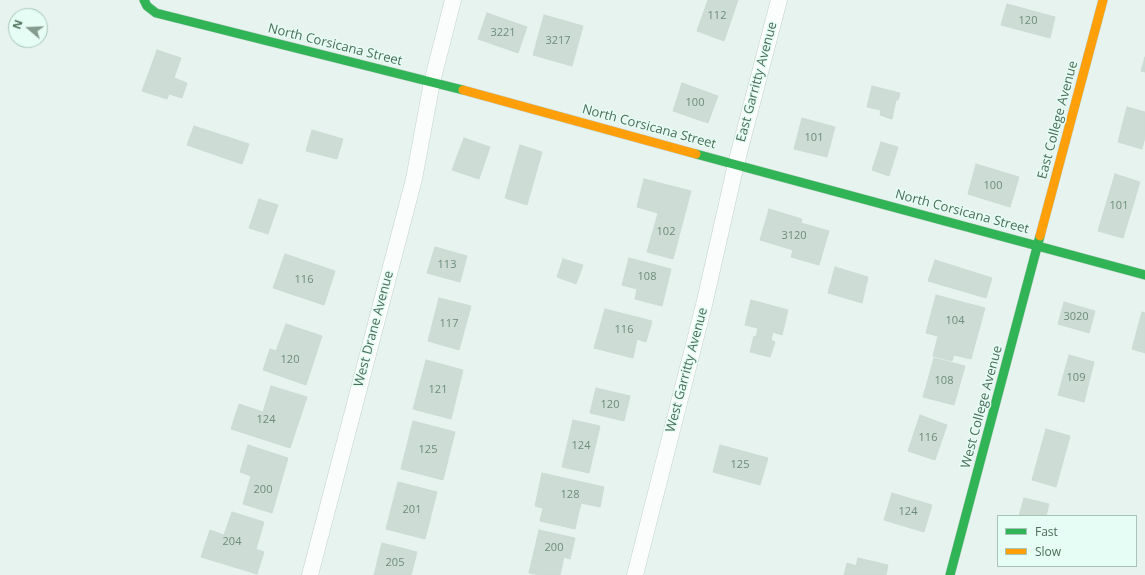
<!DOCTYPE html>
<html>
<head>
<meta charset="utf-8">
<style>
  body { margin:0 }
  #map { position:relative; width:1145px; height:575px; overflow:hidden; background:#e7f3ef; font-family:"Open Sans",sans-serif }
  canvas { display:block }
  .legend { position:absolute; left:997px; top:515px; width:140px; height:52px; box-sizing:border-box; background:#e6fdf5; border:1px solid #a8c4b7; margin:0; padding:5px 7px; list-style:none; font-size:12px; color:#4b6e59 }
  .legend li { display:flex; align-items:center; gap:8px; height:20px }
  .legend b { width:20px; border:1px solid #a8c4b7 }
  .north { position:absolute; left:8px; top:8px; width:40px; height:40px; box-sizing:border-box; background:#e6fdf5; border:1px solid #a8c4b7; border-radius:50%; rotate:289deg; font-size:11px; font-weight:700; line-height:16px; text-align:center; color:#4b6e59 }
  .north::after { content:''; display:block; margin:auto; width:14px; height:18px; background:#829d8e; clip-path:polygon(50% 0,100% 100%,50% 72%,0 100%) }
</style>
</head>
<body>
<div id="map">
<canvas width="1145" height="575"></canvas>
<ul class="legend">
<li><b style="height:5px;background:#30b455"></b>Fast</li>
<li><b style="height:5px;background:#ff9f0a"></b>Slow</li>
</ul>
<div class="north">N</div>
</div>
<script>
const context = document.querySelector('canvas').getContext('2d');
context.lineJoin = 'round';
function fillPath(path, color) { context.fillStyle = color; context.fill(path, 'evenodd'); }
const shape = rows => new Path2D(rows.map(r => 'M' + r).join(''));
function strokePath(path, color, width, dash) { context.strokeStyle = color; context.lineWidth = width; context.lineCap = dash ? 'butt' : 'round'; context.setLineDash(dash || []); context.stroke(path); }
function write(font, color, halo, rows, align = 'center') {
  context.font = font + ' "Open Sans",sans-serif'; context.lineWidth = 3; context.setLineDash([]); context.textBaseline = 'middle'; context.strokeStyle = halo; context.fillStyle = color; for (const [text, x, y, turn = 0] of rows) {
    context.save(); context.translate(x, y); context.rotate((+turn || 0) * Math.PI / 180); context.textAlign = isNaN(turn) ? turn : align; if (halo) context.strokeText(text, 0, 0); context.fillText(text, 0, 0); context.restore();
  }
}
const building = shape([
  [708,0,738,0,724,41,697,31,708,0],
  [1007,4,1055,17,1050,38,1001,25,1007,4],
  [487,13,527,27,518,53,478,39,487,13],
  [544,15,583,26,572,66,533,55,544,15],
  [157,50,181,58,174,78,187,83,182,98,169,94,167,99,142,91,157,50],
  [1145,57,1145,72,1141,71,1145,57],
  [682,83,718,96,708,123,673,111,682,83],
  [872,86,900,93,898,100,896,100,892,119,880,115,881,110,867,107,872,86],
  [1127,107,1145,112,1145,137,1142,149,1118,142,1127,107],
  [802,118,835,127,827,157,794,149,802,118],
  [194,126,249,144,242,164,187,145,194,126],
  [312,130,343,139,337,159,306,151,312,130],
  [464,138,490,147,479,179,452,170,464,138],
  [881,142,898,147,889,176,872,170,881,142],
  [520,145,542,152,527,205,505,198,520,145],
  [976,164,1019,177,1010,207,968,194,976,164],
  [1115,174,1140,182,1123,238,1098,231,1115,174],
  [644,179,691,191,673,259,647,252,658,213,637,207,644,179],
  [259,199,278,205,268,234,249,228,259,199],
  [769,209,802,219,801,223,829,231,819,265,791,257,793,250,760,240,769,209],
  [435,247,467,256,460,282,427,273,435,247],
  [285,254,335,271,324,305,273,288,285,254],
  [629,258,671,269,662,306,635,299,637,289,622,285,629,258],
  [563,259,583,265,576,284,557,277,563,259],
  [935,260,992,278,986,298,928,281,935,260],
  [835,267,868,277,862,303,828,293,835,267],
  [936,295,985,308,971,359,954,355,952,361,933,356,938,336,926,333,936,295],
  [439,298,471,306,459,350,428,341,439,298],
  [751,300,788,310,782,335,773,332,771,340,775,342,770,357,750,352,754,336,756,337,758,328,745,325,751,300],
  [1064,302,1095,311,1089,333,1058,324,1064,302],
  [605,309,652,321,646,342,637,339,633,358,594,348,605,309],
  [1142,312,1145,313,1145,353,1132,349,1142,312],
  [286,324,322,336,306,385,263,370,270,349,276,351,286,324],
  [1069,355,1094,362,1084,402,1058,395,1069,355],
  [934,358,965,366,954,405,923,397,934,358],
  [426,360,463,370,451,419,413,409,426,360],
  [271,386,307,397,290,448,231,429,239,404,263,412,271,386],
  [596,388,630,396,624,421,590,413,596,388],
  [920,415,947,425,935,460,908,451,920,415],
  [573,420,600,426,589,473,562,467,573,420],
  [413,421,455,432,443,480,401,469,413,421],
  [1046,429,1070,436,1056,487,1032,480,1046,429],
  [248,445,288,458,272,513,243,504,251,476,240,472,248,445],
  [720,445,768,458,760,485,713,472,720,445],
  [542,473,604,487,600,507,581,503,575,529,540,521,543,508,535,506,542,473],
  [398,482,437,492,425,539,386,529,398,482],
  [892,493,932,505,924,532,884,520,892,493],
  [1024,498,1049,504,1046,516,1019,516,1024,498],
  [232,512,264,522,256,549,264,552,257,574,201,557,210,530,224,535,232,512],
  [539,530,575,538,570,559,564,557,560,575,540,575,529,573,539,530],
  [382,543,417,552,411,575,374,575,382,543],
  [858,558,888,565,886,575,844,575,847,563,856,566,858,558]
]);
fillPath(building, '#cddcd5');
strokePath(building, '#cadcd3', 1);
const street = shape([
  [310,575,414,179,432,82,453,0],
  [635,575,704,305,736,164,779,0]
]);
const fast = shape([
  [144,0,147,6,156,13,463,90],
  [696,154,1145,275],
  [950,575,1040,236]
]);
const slow = shape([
  [463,90,696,154],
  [1040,236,1103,0]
]);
strokePath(street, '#c3d2ca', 17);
strokePath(fast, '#c1d1c9', 10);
strokePath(slow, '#c1d1c9', 10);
strokePath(street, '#fbfdfd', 16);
strokePath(fast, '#30b455', 9);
strokePath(slow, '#ff9f0a', 9);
write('11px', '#6e8c7b', null, [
  ["112",717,16],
  ["120",1028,21],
  ["3221",503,33],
  ["3217",558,41],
  ["100",695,103],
  ["101",814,138],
  ["100",993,186],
  ["101",1119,206],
  ["102",666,232],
  ["3120",794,236],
  ["113",447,265],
  ["108",647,277],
  ["116",304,280],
  ["3020",1076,317],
  ["104",955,321],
  ["117",449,324],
  ["116",624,330],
  ["120",290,360],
  ["109",1076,378],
  ["108",944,381],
  ["121",438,390],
  ["120",610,405],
  ["124",266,420],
  ["116",928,438],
  ["124",581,446],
  ["125",428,450],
  ["125",740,465],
  ["200",263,490],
  ["128",570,495],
  ["201",412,510],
  ["124",908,512],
  ["204",232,542],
  ["200",554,548],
  ["205",395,563]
]);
write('13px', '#4b6e59', '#e6fdf5', [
  ["North Corsicana Street",335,45,14],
  ["East Garritty Avenue",757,82,-75],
  ["East College Avenue",1058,120,-75],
  ["North Corsicana Street",649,127,15],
  ["North Corsicana Street",962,212,15],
  ["West Drane Avenue",374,329,-75],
  ["West Garritty Avenue",687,370,-75],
  ["West College Avenue",982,407,-75]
]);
</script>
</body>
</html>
